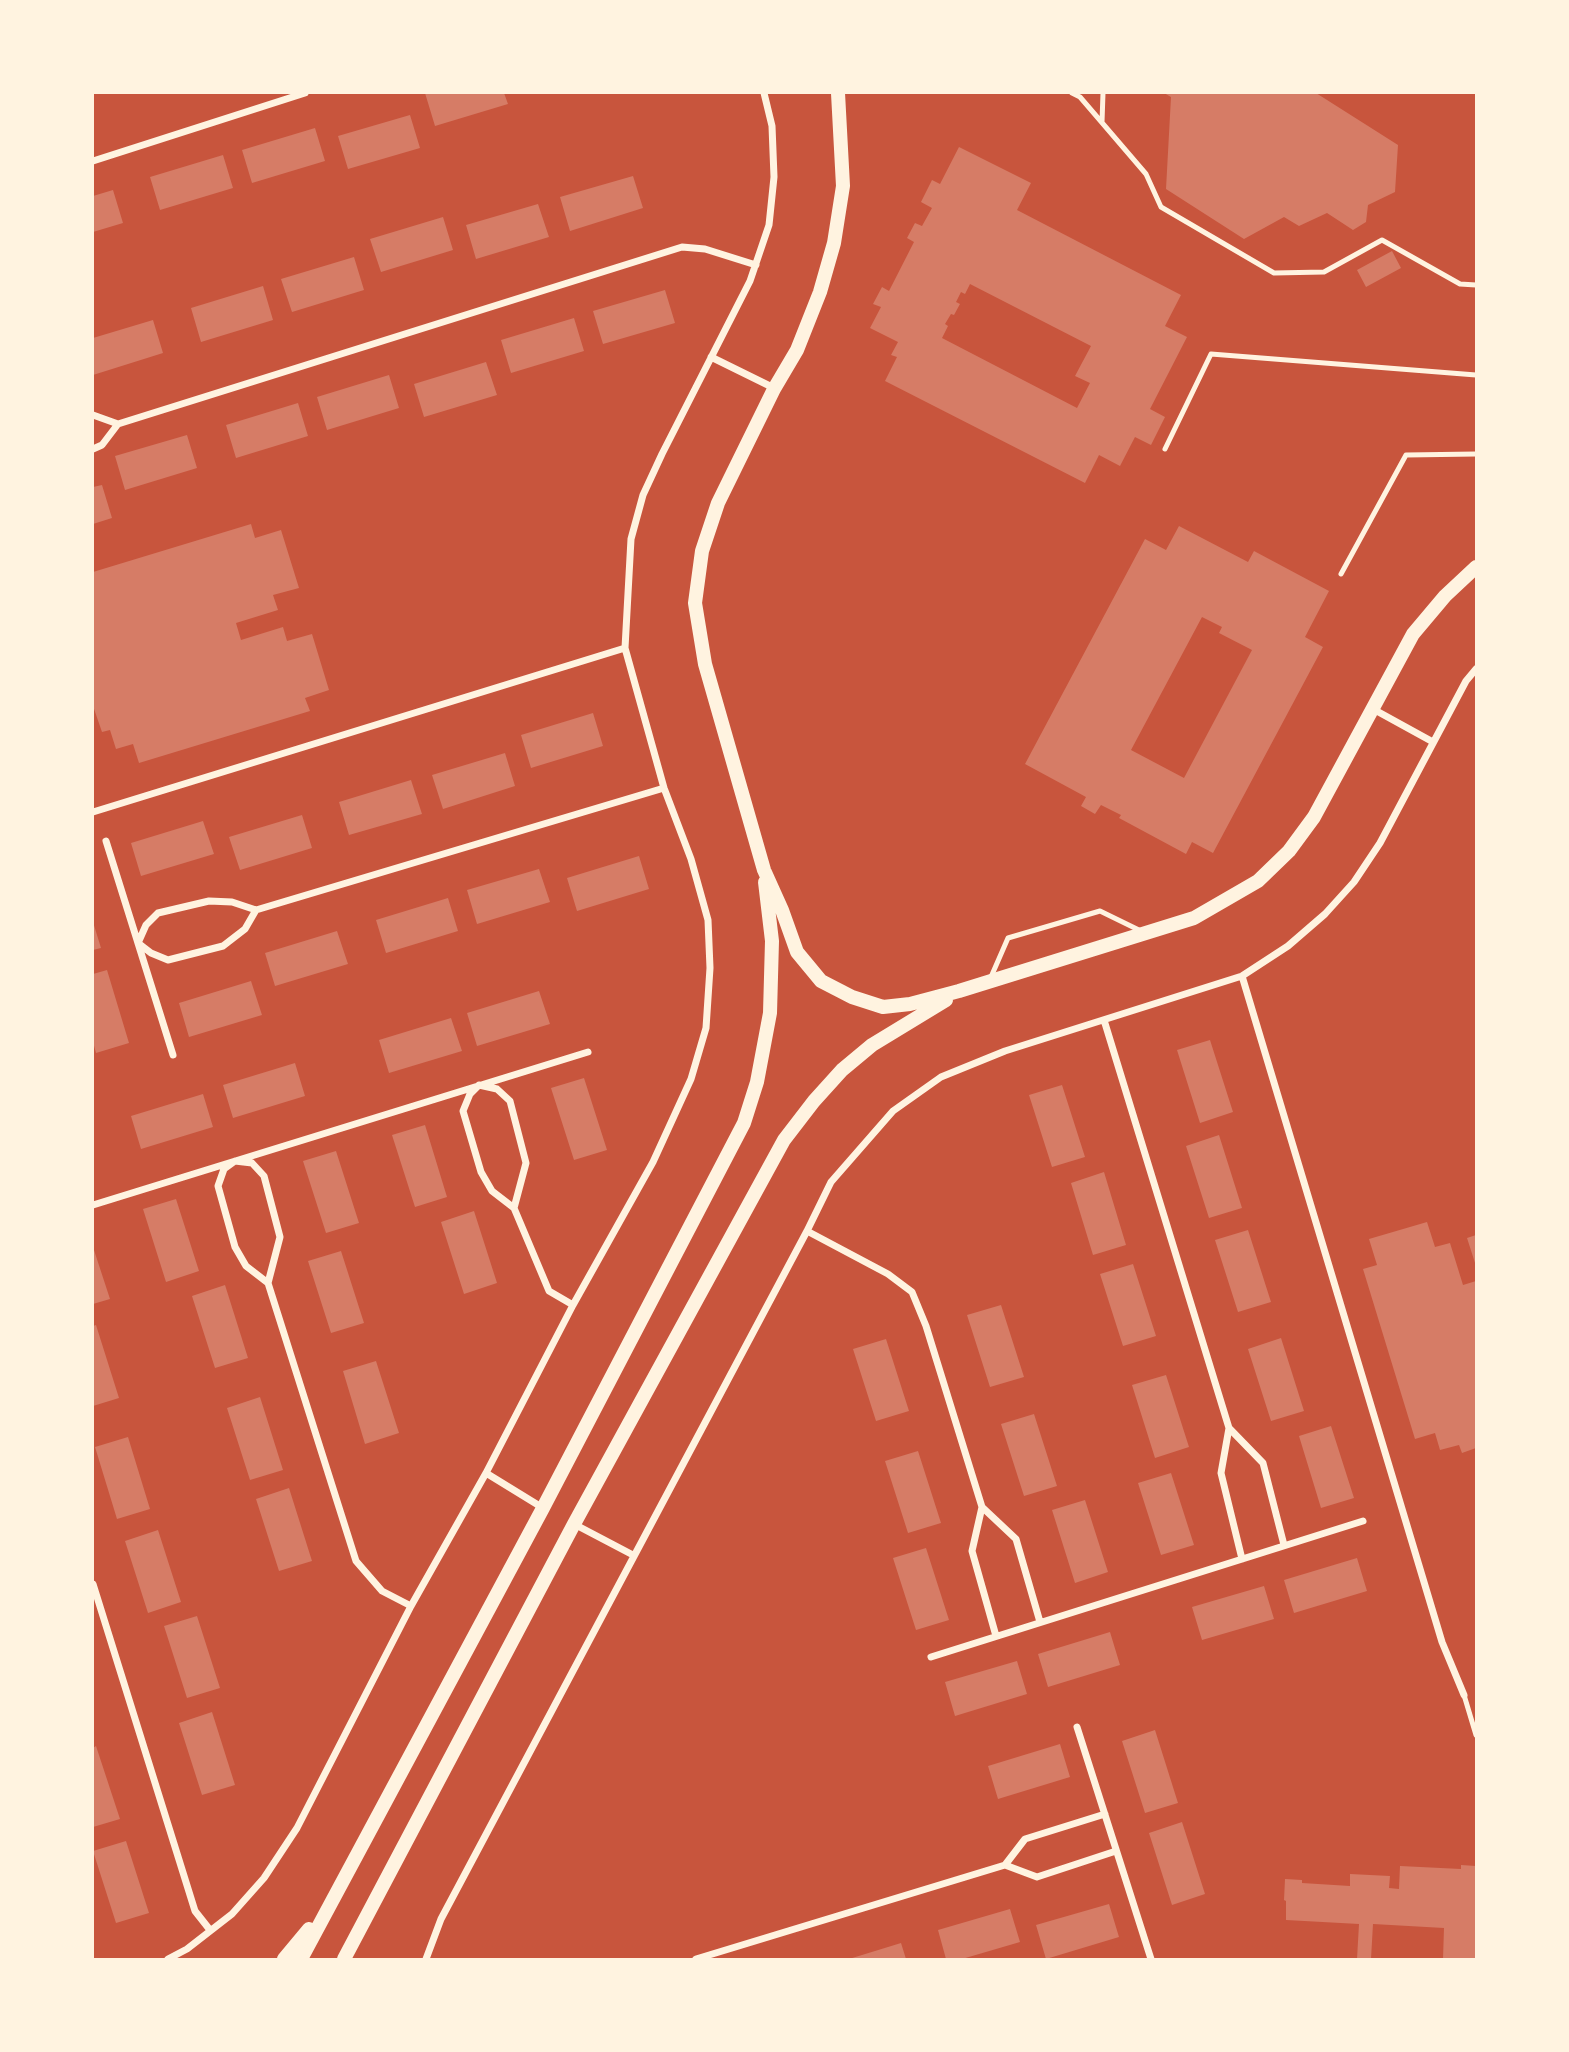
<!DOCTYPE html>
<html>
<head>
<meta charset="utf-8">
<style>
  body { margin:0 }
  #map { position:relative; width:1569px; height:2052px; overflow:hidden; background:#c8553d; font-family:"Golos Text",sans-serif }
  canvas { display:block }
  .frame { position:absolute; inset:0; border:94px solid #fff3e0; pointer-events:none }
</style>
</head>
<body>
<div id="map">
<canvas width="1569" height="2052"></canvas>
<div class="frame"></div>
</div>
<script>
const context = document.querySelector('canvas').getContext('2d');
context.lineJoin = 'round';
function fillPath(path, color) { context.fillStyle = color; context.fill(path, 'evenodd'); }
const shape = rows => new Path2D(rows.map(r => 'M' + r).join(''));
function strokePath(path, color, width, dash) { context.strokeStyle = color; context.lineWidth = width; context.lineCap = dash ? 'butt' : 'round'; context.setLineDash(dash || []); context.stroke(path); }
fillPath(shape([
  [425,93,504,93,508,104,435,126],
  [1164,93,1316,93,1398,145,1395,192,1368,205,1366,222,1353,230,1327,213,1299,226,1284,217,1244,239,1166,189,1171,97],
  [410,115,420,148,348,169,338,136],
  [315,128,325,161,252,183,242,150],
  [959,147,1031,183,1017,210,1181,295,1165,326,1187,337,1150,409,1165,417,1151,445,1135,437,1120,466,1099,455,1085,483,885,381,897,357,891,355,898,342,870,328,881,307,873,304,882,287,889,291,914,242,907,238,915,223,922,226,932,208,921,202,932,180,940,184],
  [970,284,1091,346,1075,376,1090,383,1077,408,942,338,948,326,945,324,951,314,954,315,960,304,956,302,961,292,965,294],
  [223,155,233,188,160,210,150,177],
  [633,176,643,208,570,231,560,197],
  [113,190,123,223,93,232,93,196],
  [538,204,549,237,476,259,466,225],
  [443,217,453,250,381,272,370,239],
  [1392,251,1401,268,1366,287,1357,270],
  [354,257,364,290,292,312,281,279],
  [263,286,273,320,201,342,191,308],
  [665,290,675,323,603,344,593,311],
  [574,318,584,351,511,373,501,340],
  [153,320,163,353,93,375,93,338],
  [486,362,497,395,424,417,414,384],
  [389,375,399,408,327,430,317,397],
  [298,403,308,436,236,458,226,425],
  [187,435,197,468,125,490,115,456],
  [102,485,112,518,93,524,93,487],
  [251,524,255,538,281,530,299,588,273,595,278,610,236,623,241,640,283,627,287,641,312,634,329,690,305,698,310,711,139,763,133,744,116,749,110,730,102,732,93,706,93,572],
  [1179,526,1248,562,1254,551,1329,591,1305,637,1323,647,1213,853,1192,842,1186,854,1119,818,1121,815,1101,805,1095,814,1081,806,1086,797,1025,764,1145,539,1166,550],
  [1202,617,1222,627,1219,633,1252,650,1184,778,1131,750],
  [593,713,603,746,531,768,521,735],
  [505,753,515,786,443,809,432,775],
  [411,780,422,814,349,835,339,802],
  [302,815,312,848,240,870,229,837],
  [203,821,214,854,141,876,131,843],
  [639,856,649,889,577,911,567,878],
  [539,869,550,902,477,924,467,890],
  [448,898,458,931,386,953,376,920],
  [93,922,101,948,93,950],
  [337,931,348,964,275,986,265,953],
  [107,970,129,1043,96,1053,93,1042,93,974],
  [251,981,262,1015,189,1037,179,1003],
  [539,991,550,1024,477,1046,467,1013],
  [451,1018,462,1051,389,1073,379,1040],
  [1210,1040,1233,1112,1200,1123,1177,1050],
  [295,1063,305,1096,233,1118,223,1085],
  [584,1078,607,1150,574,1160,551,1088],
  [1062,1085,1085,1157,1052,1167,1029,1095],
  [203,1094,213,1127,141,1149,131,1116],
  [425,1125,447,1197,415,1207,392,1135],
  [1219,1135,1242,1208,1209,1218,1186,1146],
  [336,1151,359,1223,326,1233,303,1161],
  [1104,1172,1126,1245,1093,1255,1071,1183],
  [176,1199,199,1271,166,1282,143,1209],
  [474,1211,497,1283,464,1294,441,1222],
  [1427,1222,1435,1247,1450,1243,1463,1285,1476,1281,1476,1448,1462,1453,1459,1445,1440,1450,1435,1433,1415,1439,1363,1269,1377,1265,1369,1239],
  [1248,1230,1271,1302,1238,1312,1215,1240],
  [1476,1235,1476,1266,1467,1238],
  [93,1247,110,1299,93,1304],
  [341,1251,364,1323,331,1333,308,1261],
  [1133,1264,1156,1336,1123,1346,1100,1274],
  [225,1285,248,1358,215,1368,192,1296],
  [1001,1305,1024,1377,990,1387,967,1315],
  [96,1325,119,1398,93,1406,93,1326],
  [1281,1338,1304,1411,1271,1421,1248,1349],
  [886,1339,909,1411,876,1421,853,1349],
  [376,1361,399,1433,365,1444,343,1371],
  [1166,1375,1189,1447,1155,1458,1132,1385],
  [260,1397,283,1470,250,1480,227,1408],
  [1034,1414,1057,1486,1024,1496,1001,1424],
  [1331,1426,1354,1498,1321,1508,1299,1436],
  [128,1437,150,1509,117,1519,95,1447],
  [918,1451,941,1523,908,1533,885,1461],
  [1171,1473,1194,1545,1161,1555,1138,1483],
  [289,1488,312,1561,279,1571,256,1499],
  [1085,1500,1108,1572,1075,1583,1052,1510],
  [158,1530,181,1602,148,1613,125,1541],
  [926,1548,949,1620,916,1630,893,1558],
  [1357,1558,1367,1591,1294,1613,1284,1580],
  [1264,1586,1274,1619,1202,1640,1192,1607],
  [197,1616,220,1688,187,1698,164,1626],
  [1110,1632,1120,1665,1048,1687,1038,1654],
  [1017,1661,1027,1694,955,1716,945,1682],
  [212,1712,235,1785,202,1795,179,1723],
  [1155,1730,1178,1803,1145,1813,1122,1741],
  [1060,1744,1070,1777,998,1799,988,1766],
  [96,1746,120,1819,93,1827,93,1748],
  [1182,1822,1205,1894,1172,1905,1149,1833],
  [126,1841,149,1913,116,1923,93,1851],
  [1461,1865,1476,1866,1476,1959,1443,1959,1444,1928,1373,1924,1371,1959,1357,1959,1359,1924,1286,1920,1286,1901,1284,1900,1285,1879,1302,1880,1302,1883,1350,1886,1350,1874,1390,1876,1389,1888,1399,1889,1400,1866,1461,1869],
  [1109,1904,1119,1937,1046,1959,1036,1925],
  [1010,1909,1020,1942,962,1959,946,1959,938,1930],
  [901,1943,906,1959,849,1959]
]), '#d67c66');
strokePath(shape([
  [1072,93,1080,97,1146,174,1161,207,1274,273,1324,272,1382,240,1460,284,1476,285],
  [1102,122,1103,93],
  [1165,449,1211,354,1476,375],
  [1341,574,1406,455,1476,454],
  [991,977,1008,938,1100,911,1143,932],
  [1464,1695,1476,1735]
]), '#fff3e0', 5);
strokePath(shape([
  [93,161,305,93],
  [711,357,774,388],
  [93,415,118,424],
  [93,449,102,445,118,424,682,247,705,249,756,265],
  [1373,709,1433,742],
  [93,812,625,648],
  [106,841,173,1055],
  [256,910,245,929,223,946,168,960,151,953,138,943,146,925,158,913,209,901,232,902,256,910,664,788],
  [1242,976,1442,1642,1464,1695],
  [1104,1020,1229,1428],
  [93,1205,588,1052],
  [514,1208,526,1163,510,1101,497,1089,479,1085,470,1094,463,1111,481,1172,492,1191,514,1208,549,1291,573,1305],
  [807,1231,888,1274,912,1292,926,1326,982,1507],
  [268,1283,280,1237,264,1176,252,1163,235,1161,224,1169,218,1186,235,1247,246,1266,268,1283,356,1561,382,1591,411,1606],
  [486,1473,543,1508],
  [574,1524,633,1555],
  [1242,1559,1221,1473,1229,1428,1263,1463,1284,1545],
  [93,1584,195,1911,210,1930],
  [996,1636,972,1551,982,1507,1016,1539,1040,1622],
  [931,1657,1363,1521],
  [1077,1727,1151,1959],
  [1105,1814,1025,1839,1005,1865,1037,1877,1116,1851],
  [168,1959,187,1949,232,1914,264,1878,297,1828,411,1606,486,1473,573,1305,653,1162,691,1079,706,1028,710,968,708,920,691,859,664,788,625,648,631,539,643,495,662,454,750,281,769,225,774,177,772,126,764,93],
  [426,1959,441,1919,807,1231,831,1182,893,1111,941,1077,1005,1051,1242,976,1288,946,1325,914,1354,882,1380,843,1466,681,1476,669],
  [696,1959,1005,1865]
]), '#fff3e0', 7);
strokePath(shape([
  [838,93,843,186,834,243,820,292,797,350,774,389,718,503,702,551,695,603,705,664,764,870,782,910,797,952,821,981,852,997,883,1007,910,1004,959,991,1194,918,1258,881,1289,851,1314,817,1413,634,1445,596,1476,567],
  [284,1959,309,1929],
  [301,1959,543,1508,744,1123,757,1082,770,1013,772,941,765,882],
  [344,1959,574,1524,784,1140,814,1101,842,1070,872,1045,946,1000]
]), '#fff3e0', 14);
</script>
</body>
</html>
